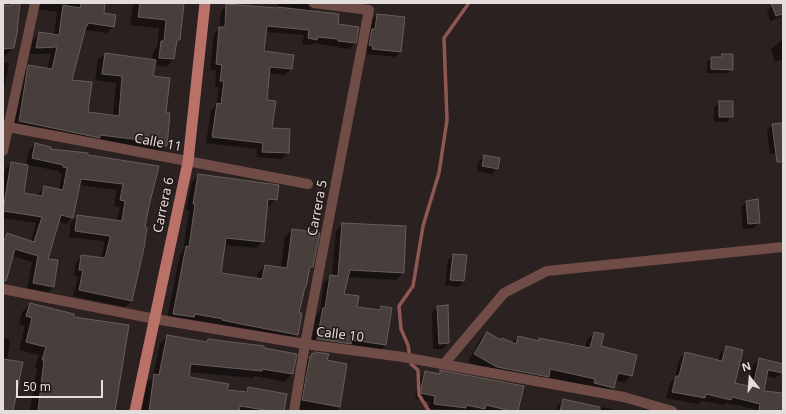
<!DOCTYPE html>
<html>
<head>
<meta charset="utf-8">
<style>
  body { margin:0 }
  #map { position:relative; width:786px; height:414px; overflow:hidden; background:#2b2120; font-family:"Noto Sans",sans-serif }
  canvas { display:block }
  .frame { position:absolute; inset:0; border:4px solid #e3dddc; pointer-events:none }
  .north { position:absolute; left:730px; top:358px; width:40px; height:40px; -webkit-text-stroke:3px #211817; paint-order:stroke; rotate:343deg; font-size:11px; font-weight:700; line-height:16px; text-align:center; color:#e3dddc }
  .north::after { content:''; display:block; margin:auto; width:14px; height:18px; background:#e3dddc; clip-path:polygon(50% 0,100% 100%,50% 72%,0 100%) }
  .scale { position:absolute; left:16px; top:380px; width:87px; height:18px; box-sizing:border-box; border:2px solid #e3dddc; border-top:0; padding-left:5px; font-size:12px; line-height:14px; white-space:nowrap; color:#e3dddc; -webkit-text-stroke:3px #211817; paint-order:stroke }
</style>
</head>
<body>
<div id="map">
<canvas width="786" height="414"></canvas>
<div class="frame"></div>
<div class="north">N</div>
<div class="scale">50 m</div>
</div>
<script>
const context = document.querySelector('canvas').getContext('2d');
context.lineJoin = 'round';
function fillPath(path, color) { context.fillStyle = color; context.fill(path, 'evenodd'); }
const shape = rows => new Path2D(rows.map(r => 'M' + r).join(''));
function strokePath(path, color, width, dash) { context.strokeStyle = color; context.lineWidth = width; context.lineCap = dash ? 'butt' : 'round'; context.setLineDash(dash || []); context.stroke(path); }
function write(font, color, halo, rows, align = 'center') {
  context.font = font + ' "Noto Sans",sans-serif'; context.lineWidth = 3; context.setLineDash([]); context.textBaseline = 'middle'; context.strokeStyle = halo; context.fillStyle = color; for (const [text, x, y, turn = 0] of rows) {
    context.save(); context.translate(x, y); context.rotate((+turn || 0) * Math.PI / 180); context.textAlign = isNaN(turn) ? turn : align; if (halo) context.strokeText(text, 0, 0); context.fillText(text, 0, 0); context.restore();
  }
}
fillPath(shape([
  [37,3,104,3,103,14,113,26,107,33,84,30,71,81,87,113,113,117,116,83,95,80,98,60,105,54,152,60,154,50,157,47,159,28,130,25,133,3,183,3,179,40,175,43,174,59,166,67,154,65,152,77,165,113,166,145,159,152,13,128,22,73,29,66,47,69,51,54,30,54,33,40,40,33,54,35,57,12,36,9],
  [278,3,307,3,310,9,320,13,337,25,358,28,355,43,349,49,313,43,311,45,302,44,304,35,265,32,263,52,293,55,291,69,285,75,269,73,266,101,271,129,288,153,282,159,257,157,257,149,206,143,211,110,216,105,219,87,215,87,216,70,210,70,214,34,219,28,221,11,227,5,278,8],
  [779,3,783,3,783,16,770,21,767,11,772,6],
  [3,6,13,48,3,58],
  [377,15,404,17,400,52,395,57,367,54,368,51,364,51,367,36,370,32,371,20],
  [783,39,783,59,775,62,771,49],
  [723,55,732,69,728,73,707,73,707,62,711,58,720,58],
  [3,63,9,63,3,93],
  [719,102,732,117,726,122,714,122,714,108],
  [772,125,783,125,783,152,770,154,767,131],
  [35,144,50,149,158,167,148,206,144,228,143,248,131,301,125,307,73,296,78,276,74,275,76,262,82,256,101,259,104,245,104,241,69,237,71,222,78,216,117,221,120,207,114,206,117,190,79,185,73,217,66,224,58,222,47,259,53,287,47,293,27,289,32,262,12,256,6,279,3,282,3,238,7,234,31,242,36,223,3,218,3,180,5,169,11,163,26,165,29,150],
  [28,165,58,171,58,173,62,174,59,190,44,187,37,196,22,194],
  [484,156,497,168,492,174,477,171,478,162],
  [199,175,276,199,269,206,267,206,263,242,256,248,224,245,220,274,257,280,258,273,265,266,281,268,285,237,292,230,312,267,308,271,305,287,303,289,298,314,297,334,290,341,167,320,180,254,183,252,189,211,186,210,192,182],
  [746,202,759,222,754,228,743,229,741,207],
  [343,224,403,273,396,280,347,277,343,295,356,308,377,311,381,307,386,344,379,351,311,346,316,316,320,312,324,282,331,276,332,276,336,231],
  [453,255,466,256,464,281,458,287,445,285,448,260],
  [30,304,72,318,115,411,30,411,37,368,35,367,39,355,19,350,25,326,19,324,22,312],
  [438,307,448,343,443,349,433,349,432,312],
  [487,333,500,341,502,339,512,343,518,337,537,342,540,339,585,348,587,340,594,333,600,347,631,376,624,383,615,380,613,388,606,395,589,386,547,377,541,383,490,374,468,361,480,340],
  [167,336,205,343,208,340,292,374,285,382,255,376,253,378,189,372,188,378,226,391,243,393,248,388,283,411,142,411,147,383,153,377,160,344],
  [3,338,10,340,7,360,12,411,3,411],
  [726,347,734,384,749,387,753,365,759,359,783,365,782,372,775,378,765,376,762,391,783,395,783,411,754,411,754,409,726,403,724,405,702,401,698,404,666,398,670,383,675,378,679,359,685,353,718,361,720,354],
  [316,353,326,361,346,365,337,411,299,411,305,361],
  [441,371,517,411,428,409,430,402,415,399,419,379,425,373,437,375],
  [563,400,613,409,613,411,556,411,557,406]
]), '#0007');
strokePath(shape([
  [429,411,419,395,418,370,411,364,408,345,401,329,399,306,413,286,423,226,439,173,447,120,444,38,469,3]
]), '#8f5753', 3.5);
const building = shape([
  [11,3,20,3,17,33,14,48,3,49,3,5,11,6,11,3],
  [81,3,105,3,104,13,116,15,114,27,88,23,87,26,86,26,72,80,92,82,88,112,119,116,122,76,102,74,105,53,156,60,153,76,170,78,166,112,170,113,167,146,141,143,141,140,100,135,100,138,19,121,28,65,52,69,57,47,36,48,39,32,59,35,63,5,80,8,81,3],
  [140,3,184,3,180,40,177,40,174,59,159,58,161,41,164,41,166,20,138,17,140,3],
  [771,3,783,3,783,14,776,16,771,3],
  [226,4,277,8,278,7,339,14,338,24,359,27,356,43,338,41,338,39,318,37,317,40,308,38,309,30,267,26,264,51,294,55,292,69,270,67,267,100,276,101,272,128,290,129,289,153,262,152,263,143,212,137,217,103,221,104,224,81,220,81,222,65,216,64,219,27,225,27,226,4],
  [377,14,405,17,401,52,372,49,373,46,369,45,372,29,375,29,377,14],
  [722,54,733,54,733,70,711,69,711,57,722,57,722,54],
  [719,101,733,101,733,117,719,117,719,101],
  [782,123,783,162,777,162,772,124,782,123],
  [35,143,51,147,51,149,88,153,88,155,159,166,149,206,145,227,147,228,144,248,132,301,79,290,83,270,79,270,81,255,105,258,110,238,110,236,75,231,77,215,122,221,125,201,120,200,123,184,81,179,73,218,61,215,48,259,58,260,54,287,33,283,38,256,15,249,6,281,3,281,3,244,7,233,34,242,42,217,3,211,11,162,28,165,24,193,42,196,44,186,63,190,67,168,63,167,63,165,32,158,35,143],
  [484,155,500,158,498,169,482,166,484,155],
  [198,174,279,185,277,200,268,199,264,242,226,238,221,273,262,279,265,265,287,268,292,229,320,233,313,267,310,267,306,287,305,287,299,313,302,313,298,335,241,324,222,320,223,319,195,314,194,317,173,314,186,246,189,247,195,204,193,204,198,174],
  [758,199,760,223,748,224,746,201,758,199],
  [342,223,406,226,404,273,350,270,344,294,359,296,357,307,380,310,381,306,392,308,386,345,352,340,351,344,317,339,323,308,325,308,330,275,338,276,342,223],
  [453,254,467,255,464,281,450,280,453,254],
  [30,303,74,314,74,317,129,325,115,411,38,411,44,360,42,360,46,347,26,342,32,318,26,316,30,303],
  [448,305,449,343,439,344,437,306,448,305],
  [487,332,501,340,502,338,516,344,518,336,539,341,539,338,590,348,594,332,604,334,601,346,637,355,632,376,618,373,614,388,594,383,595,379,550,369,549,377,497,367,474,354,487,332],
  [167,335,207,342,208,339,264,346,264,348,297,354,293,374,262,369,262,371,191,364,189,377,229,384,227,390,247,392,248,387,287,394,284,411,271,411,240,406,239,411,149,411,154,374,159,375,167,335],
  [726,346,743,350,735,383,753,387,759,358,783,364,783,373,768,370,764,391,783,393,783,411,759,411,760,404,732,397,731,400,706,394,705,398,672,392,676,376,679,376,685,352,722,361,726,346],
  [315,352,329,354,327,360,347,364,340,407,302,400,310,356,311,357,312,353,315,354,315,352],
  [3,359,23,362,13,411,3,411,3,359],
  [440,370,524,386,518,411,507,411,507,410,486,405,485,409,466,405,466,408,434,404,435,396,420,393,425,371,440,374,440,370],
  [563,399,600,407,600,411,560,411,563,399]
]);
fillPath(building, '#483e3c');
strokePath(building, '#685d5b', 1);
strokePath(shape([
  [3,126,308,184],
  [3,151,35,3],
  [3,289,155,319,305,344,403,357,624,397,672,411],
  [444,364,504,293,547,271,783,247],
  [294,411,305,344,369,10,314,3]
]), '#704c47', 10);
strokePath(shape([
  [135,411,188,162,205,3]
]), '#ba7268', 11);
write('13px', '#e3dddc', '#211817', [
  ["Calle 11",158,143,11],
  ["Carrera 6",164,205,-78],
  ["Carrera 5",318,208,-79],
  ["Calle 10",340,335,7]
]);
</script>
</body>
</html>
